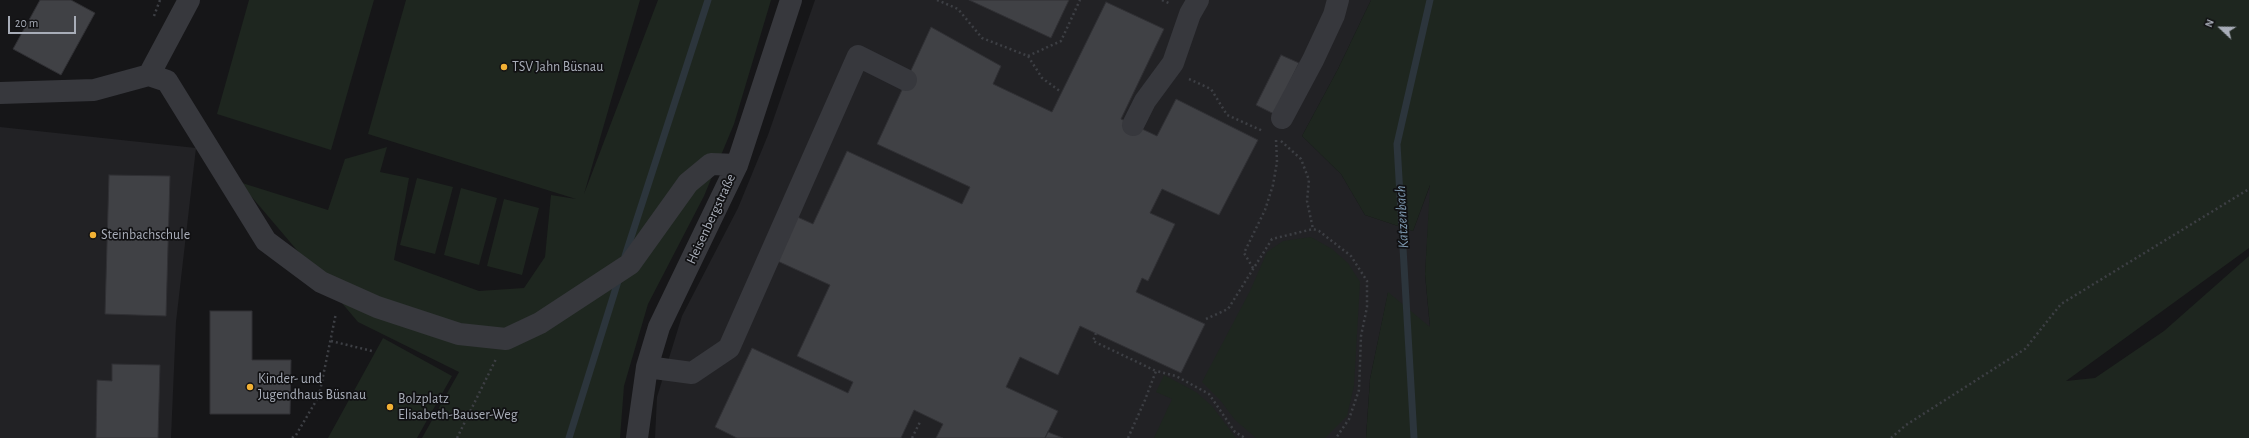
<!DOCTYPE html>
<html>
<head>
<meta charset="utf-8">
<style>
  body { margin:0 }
  #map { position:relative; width:2249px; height:438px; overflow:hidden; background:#161618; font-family:"Alegreya Sans",sans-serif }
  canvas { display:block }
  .north { position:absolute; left:2201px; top:8px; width:40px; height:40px; -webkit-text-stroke:3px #111113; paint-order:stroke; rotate:292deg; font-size:11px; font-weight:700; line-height:16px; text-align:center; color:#a8adb8 }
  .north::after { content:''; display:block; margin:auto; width:14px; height:18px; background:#a8adb8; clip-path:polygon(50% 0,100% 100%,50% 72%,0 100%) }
  .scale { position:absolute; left:8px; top:16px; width:68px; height:18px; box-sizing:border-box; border:2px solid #a8adb8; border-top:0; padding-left:5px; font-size:12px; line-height:14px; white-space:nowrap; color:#a8adb8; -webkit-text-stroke:3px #111113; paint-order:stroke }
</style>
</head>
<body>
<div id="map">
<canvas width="2249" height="438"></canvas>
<div class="north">N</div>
<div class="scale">20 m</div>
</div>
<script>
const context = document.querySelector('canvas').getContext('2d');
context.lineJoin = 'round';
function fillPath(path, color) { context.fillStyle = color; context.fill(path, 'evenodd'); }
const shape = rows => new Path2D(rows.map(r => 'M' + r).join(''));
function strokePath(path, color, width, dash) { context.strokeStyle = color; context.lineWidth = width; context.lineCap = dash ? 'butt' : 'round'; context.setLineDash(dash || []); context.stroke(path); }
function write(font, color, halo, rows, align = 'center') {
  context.font = font + ' "Alegreya Sans",sans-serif'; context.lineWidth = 3.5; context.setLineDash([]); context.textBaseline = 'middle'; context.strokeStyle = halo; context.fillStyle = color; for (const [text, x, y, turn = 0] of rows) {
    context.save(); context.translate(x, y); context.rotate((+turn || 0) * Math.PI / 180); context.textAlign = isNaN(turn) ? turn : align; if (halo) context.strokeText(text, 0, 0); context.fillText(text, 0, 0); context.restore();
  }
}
fillPath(shape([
  [815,0,1371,0,1338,69,1302,136,1341,174,1365,215,1413,231,1431,183,1425,274,1430,328,1388,293,1370,379,1366,438,655,438,657,397,682,316,738,208,768,135],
  [0,127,196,148,176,322,171,438,0,438]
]), '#222225');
fillPath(shape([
  [249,0,374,0,331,150,217,114],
  [406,0,640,0,584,194,658,0,771,0,734,124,704,196,648,304,624,386,620,438,422,438,459,372,358,322,239,182,328,210,345,159,387,147,380,172,409,178,394,260,479,291,524,288,545,257,551,195,576,199,368,134],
  [1371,0,2249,0,2249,248,2066,381,2095,378,2164,331,2249,256,2249,438,1366,438,1370,379,1388,292,1430,327,1425,274,1430,185,1413,231,1365,215,1341,174,1302,136,1338,69],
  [417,178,453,187,435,254,400,245],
  [461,188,497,198,479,265,444,255],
  [504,199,539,208,522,275,487,266],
  [1311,237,1332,249,1348,263,1360,282,1354,386,1347,416,1325,438,1256,438,1235,420,1220,400,1202,382,1250,291,1267,252,1283,241],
  [383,338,452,376,417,438,328,438],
  [1164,375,1196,392,1212,406,1236,438,1154,438,1172,399,1156,392]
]), '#1e261f');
strokePath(shape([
  [625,256,708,0],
  [569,438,619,278],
  [1414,438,1397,144,1430,0]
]), '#2c353c', 7);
const building = shape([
  [40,0,71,0,95,13,61,75,13,49,40,0],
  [969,0,1069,0,1051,38,969,0],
  [1106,2,1164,29,1121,119,1157,136,1176,99,1258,140,1219,215,1162,189,1150,213,1175,224,1148,281,1142,278,1136,292,1205,324,1181,373,1080,326,1058,375,1020,357,1006,387,1058,411,1045,438,936,438,943,424,914,410,901,438,737,438,715,427,752,348,848,393,853,382,797,356,830,285,773,259,793,215,813,224,847,151,962,204,970,187,877,144,931,27,1001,66,993,84,1052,112,1106,2],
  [1281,55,1299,63,1274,114,1256,105,1281,55],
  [109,175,170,176,166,316,105,314,109,175],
  [210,311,252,311,252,360,291,360,290,414,210,414,210,311],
  [112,364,160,365,158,438,96,438,97,380,112,381,112,364],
  [1048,432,1063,438,1045,438,1048,432]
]);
fillPath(building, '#404145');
strokePath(building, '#303034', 1);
strokePath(shape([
  [937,0,958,9,982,38,1028,56,1042,78,1061,92],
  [1162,0,1171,4],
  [154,16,160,0],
  [1028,56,1061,41,1080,0],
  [1189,79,1211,89,1227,115,1263,131],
  [1281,141,1301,159,1309,180,1307,201,1313,229],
  [1253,268,1244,253,1265,210,1273,185,1277,162,1276,139],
  [1206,319,1228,309,1272,239,1313,229,1319,231,1351,256,1367,281,1367,307,1361,336,1359,390,1349,419,1336,438],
  [1096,333,1093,341,1156,371],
  [331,341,372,351],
  [292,438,296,435,319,396,336,313],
  [457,438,496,359],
  [912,438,920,422],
  [1128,438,1145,400,1156,371,1176,376,1209,394,1235,432,1245,438],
  [1891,438,1906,425,2025,349,2061,304,2249,189]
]), '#3d3f44', 2.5, [2, 3]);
strokePath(shape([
  [149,75,167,81,266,241,321,282,377,307,459,334,506,339,540,323,630,264,688,183,711,164,737,165],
  [149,75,189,0],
  [0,93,94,90,149,75],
  [1282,118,1313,60,1334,15,1338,0],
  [1133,125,1145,101,1173,63,1190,14,1198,0],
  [647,367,692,373,729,348,858,56,906,80],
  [637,438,647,367,659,327,737,165,791,0]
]), '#37383d', 22);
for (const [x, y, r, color] of [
  [504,67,4,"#f2b134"],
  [93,235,4,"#f2b134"],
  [250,387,4,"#f2b134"],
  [390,407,4,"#f2b134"]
]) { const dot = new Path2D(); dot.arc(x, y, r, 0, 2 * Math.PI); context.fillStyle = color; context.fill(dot); strokePath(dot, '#111113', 1.5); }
write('14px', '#a8adb8', '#111113', [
  ["TSV Jahn Büsnau",512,67],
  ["Steinbachschule",101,235],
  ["Kinder- und",258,379],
  ["Jugendhaus Büsnau",258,395],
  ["Bolzplatz",398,399],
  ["Elisabeth-Bauser-Weg",398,415]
], 'left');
write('14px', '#a8adb8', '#111113', [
  ["Heisenbergstraße",711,219,-65]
]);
write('italic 15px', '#7f9bb3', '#111113', [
  ["Katzenbach",1402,217,-93]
]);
</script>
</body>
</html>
